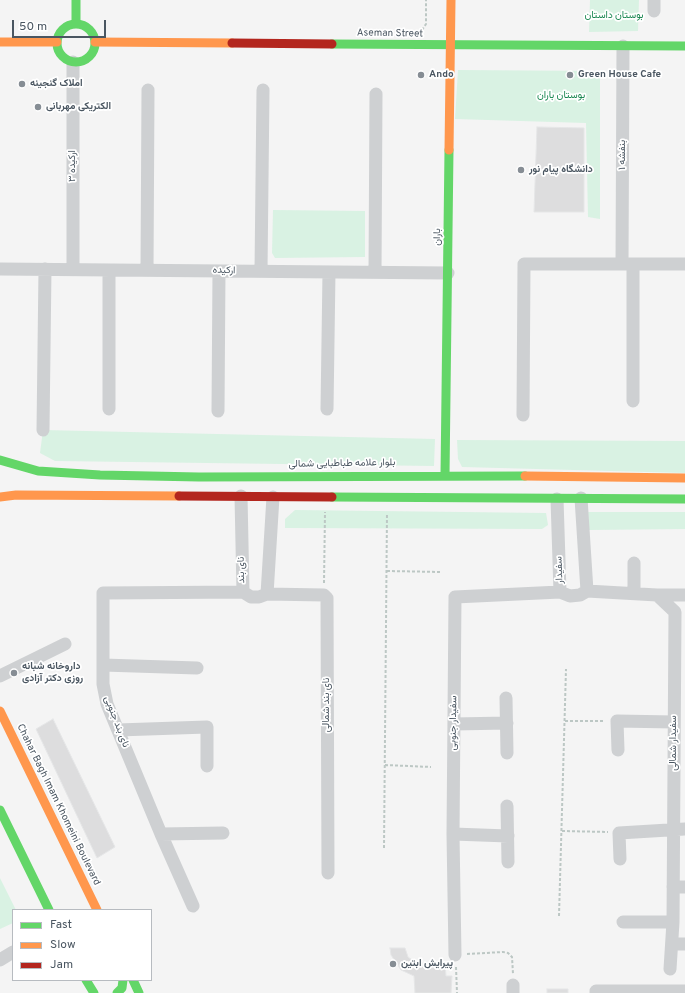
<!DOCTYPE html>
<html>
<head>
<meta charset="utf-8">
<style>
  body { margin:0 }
  #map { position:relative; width:685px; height:993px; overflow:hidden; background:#f4f4f4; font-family:Overpass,sans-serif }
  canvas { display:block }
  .legend { position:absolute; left:12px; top:909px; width:140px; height:72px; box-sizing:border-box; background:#fff; border:1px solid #b7bbc0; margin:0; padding:5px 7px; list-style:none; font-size:12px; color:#4a5661 }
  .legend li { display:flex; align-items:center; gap:8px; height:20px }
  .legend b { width:20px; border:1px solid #b7bbc0 }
  .scale { position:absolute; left:12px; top:20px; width:94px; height:18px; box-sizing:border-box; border:2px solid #4a5661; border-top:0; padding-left:5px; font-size:12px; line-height:14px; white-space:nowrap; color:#4a5661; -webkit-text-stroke:3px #fff; paint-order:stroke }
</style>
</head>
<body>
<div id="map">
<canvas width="685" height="993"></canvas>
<ul class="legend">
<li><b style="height:5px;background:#63d668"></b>Fast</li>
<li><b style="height:5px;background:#ff974d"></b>Slow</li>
<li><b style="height:5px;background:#b3261e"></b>Jam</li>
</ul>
<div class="scale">50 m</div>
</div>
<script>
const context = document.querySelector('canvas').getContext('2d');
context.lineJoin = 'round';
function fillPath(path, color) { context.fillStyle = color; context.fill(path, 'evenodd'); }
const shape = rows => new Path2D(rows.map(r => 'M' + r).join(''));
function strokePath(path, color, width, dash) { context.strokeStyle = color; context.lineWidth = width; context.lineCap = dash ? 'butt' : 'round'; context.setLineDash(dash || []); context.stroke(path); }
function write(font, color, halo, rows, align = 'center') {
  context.font = font + ' Overpass,Vazirmatn,sans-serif'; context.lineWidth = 3.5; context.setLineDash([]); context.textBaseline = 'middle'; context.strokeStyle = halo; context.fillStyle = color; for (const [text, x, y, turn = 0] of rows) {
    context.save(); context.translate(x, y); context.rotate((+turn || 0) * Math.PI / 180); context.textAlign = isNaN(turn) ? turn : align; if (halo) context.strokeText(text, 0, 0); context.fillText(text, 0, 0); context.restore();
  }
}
fillPath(shape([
  [590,0,639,0,638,31,589,32],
  [458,70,600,71,600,219,588,217,586,123,455,119],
  [273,210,365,211,365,257,275,258,272,253],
  [43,430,435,439,434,466,55,461,40,453],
  [457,440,685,441,685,473,462,467,458,459],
  [295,510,546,513,548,525,542,529,285,528,285,519],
  [588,512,685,512,685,529,589,530],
  [0,878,16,910,13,910,13,923,0,929]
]), '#d9f2e3');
const building = shape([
  [537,127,584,128,584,212,534,212,537,127],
  [53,719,115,847,97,858,36,729,53,719],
  [390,948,405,948,408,957,415,962,445,963,446,976,452,976,451,993,415,993,414,976,401,970,391,955,390,948],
  [547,989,568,989,568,993,547,993,547,989]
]);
fillPath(building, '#ddddde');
strokePath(building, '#e5e6e7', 1);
strokePath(shape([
  [422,30,426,24,426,0],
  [387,571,441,572],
  [324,583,325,512],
  [565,721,604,721],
  [385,765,431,767],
  [562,831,608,832],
  [384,848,387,513],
  [559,916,566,669],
  [467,954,503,952,508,953,512,957,513,974],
  [456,967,457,993]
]), '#bcc7c4', 2, [3, 2]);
strokePath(shape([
  [654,0,654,11],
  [622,264,623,46],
  [0,269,448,273],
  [73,269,73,62],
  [147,270,148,90],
  [261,271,263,90],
  [375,272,376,94],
  [633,401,633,264],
  [109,409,109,270],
  [327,409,329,272],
  [218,411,219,271],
  [523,415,524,264,685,264],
  [43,430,45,269],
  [241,496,243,592,251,597,259,597,267,594,273,497],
  [557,499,560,592,570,596,580,595,587,591,581,498],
  [634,563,634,593],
  [587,591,657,595,675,612,673,922,670,969],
  [267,594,324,595,327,598,328,873],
  [657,595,685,595],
  [103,665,197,668],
  [0,676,65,644],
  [506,698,507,753],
  [454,724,507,723],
  [118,730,207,727,207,766],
  [618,750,617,721,674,722],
  [507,806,508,862],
  [161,834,223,833],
  [453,834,508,836],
  [620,859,619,833,685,829],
  [673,887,685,887],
  [193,906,161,834,107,704,103,684,103,593,243,592],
  [623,922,673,922],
  [672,944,685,944],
  [455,955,453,834,455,597,560,592],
  [0,960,13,952],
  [513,993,513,985],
  [596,993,596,991,685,991]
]), '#ced0d2', 13);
strokePath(shape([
  [76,0,76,23],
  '57 43a19 19 0 1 1 38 0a19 19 0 1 1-38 0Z',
  [332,44,685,46],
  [0,460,38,471,100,475,199,477,525,476],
  [445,475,449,150],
  [332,497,685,499],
  [0,810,49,910],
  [86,980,94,993],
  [133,980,139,993],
  [117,993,122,988,123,980]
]), '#63d668', 9);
strokePath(shape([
  [0,42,57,42],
  [95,42,232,43],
  [449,150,451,0],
  [525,476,685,478],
  [0,497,16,495,179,496],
  [0,711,97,910]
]), '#ff974d', 9);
strokePath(shape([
  [232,43,332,44],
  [179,496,332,497]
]), '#b3261e', 9);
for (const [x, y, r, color] of [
  [421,75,4,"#868d94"],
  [570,75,4,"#868d94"],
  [22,84,4,"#868d94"],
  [38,107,4,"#868d94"],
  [521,170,4,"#868d94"],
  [14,673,4,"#868d94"],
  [393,964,4,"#868d94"]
]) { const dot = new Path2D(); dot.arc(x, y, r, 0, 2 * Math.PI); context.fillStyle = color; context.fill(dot); strokePath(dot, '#fff', 1.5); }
write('10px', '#17864f', '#fff', [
  ["بوستان داستان",614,16],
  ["بوستان باران",561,96]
]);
write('10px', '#4a5661', '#fff', [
  ["Aseman Street",390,34,1],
  ["بنفشه ۱",623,155,-90],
  ["ارکیده ۳",73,166,-90],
  ["باران",438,237,-89],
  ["ارکیده",224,271,1],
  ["بلوار علامه طباطبایی شمالی",342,464,-1],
  ["نای بند",242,570,-91],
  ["سفیدار",560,570,-92],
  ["نای بند شمالی",327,705,-90],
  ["نای بند جنوبی",116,722,69],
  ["سفیدار جنوبی",454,723,-89],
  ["سفیدار شمالی",674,743,-90],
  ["Chahar Bagh Imam Khomeini Boulevard",58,805,64]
]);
write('bold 10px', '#4a5661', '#fff', [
  ["Ando",429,75],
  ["Green House Cafe",578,75],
  ["املاک گنجینه",30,84],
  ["الکتریکی مهربانی",46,107],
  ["دانشگاه پیام نور",529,170],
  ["داروخانه شبانه",22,667],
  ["روزی دکتر آزادی",22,679],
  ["پیرایش ابتین",401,964]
], 'left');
</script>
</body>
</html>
